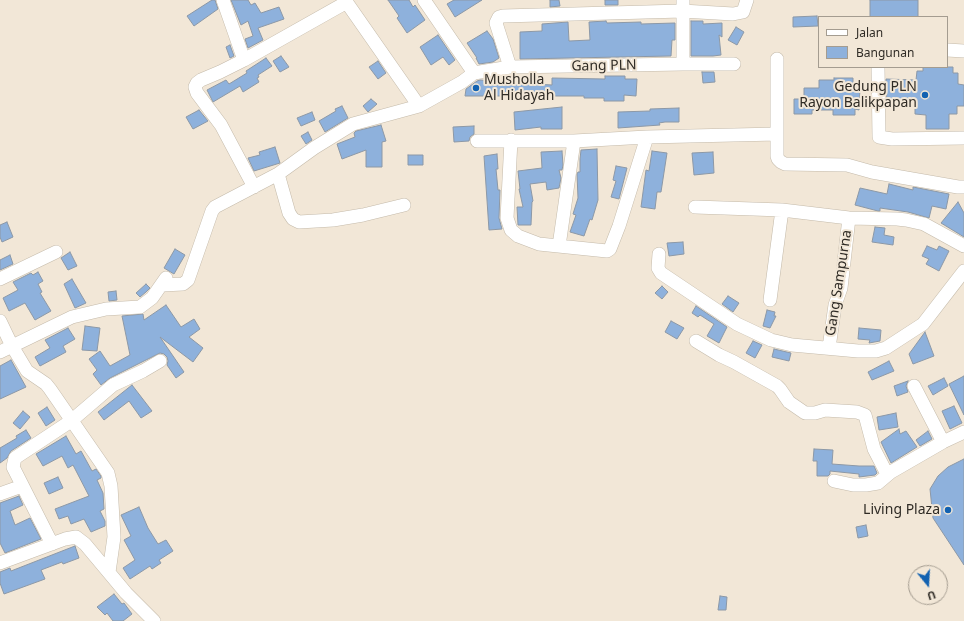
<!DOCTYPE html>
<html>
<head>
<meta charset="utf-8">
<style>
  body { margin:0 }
  #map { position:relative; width:964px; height:621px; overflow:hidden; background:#f2e7d7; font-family:"Noto Sans",sans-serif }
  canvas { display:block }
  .legend { position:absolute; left:818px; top:16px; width:130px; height:52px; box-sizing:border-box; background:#f2e7d7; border:1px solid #a49c90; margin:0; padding:5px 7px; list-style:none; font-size:12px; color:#2f2b25 }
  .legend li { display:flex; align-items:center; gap:8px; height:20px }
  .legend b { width:20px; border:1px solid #a49c90 }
  .north { position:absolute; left:908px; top:565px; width:40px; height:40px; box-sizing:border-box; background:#f2e7d7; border:1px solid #a49c90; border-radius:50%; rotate:162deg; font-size:11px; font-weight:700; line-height:16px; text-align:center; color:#2f2b25 }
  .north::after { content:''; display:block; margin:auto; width:14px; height:18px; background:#1362b1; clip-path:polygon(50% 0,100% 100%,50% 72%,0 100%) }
</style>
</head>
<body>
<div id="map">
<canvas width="964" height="621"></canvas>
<ul class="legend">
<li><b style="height:5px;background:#fff"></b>Jalan</li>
<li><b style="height:11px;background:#8eb1dc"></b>Bangunan</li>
</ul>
<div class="north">U</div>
</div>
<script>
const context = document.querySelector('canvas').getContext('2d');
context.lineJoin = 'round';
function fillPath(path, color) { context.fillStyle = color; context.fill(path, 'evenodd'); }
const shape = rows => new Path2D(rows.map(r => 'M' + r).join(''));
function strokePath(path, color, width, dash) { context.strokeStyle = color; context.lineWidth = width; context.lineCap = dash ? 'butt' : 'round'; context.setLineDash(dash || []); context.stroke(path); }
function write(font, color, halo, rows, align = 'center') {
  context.font = font + ' "Noto Sans",sans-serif'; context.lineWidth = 4; context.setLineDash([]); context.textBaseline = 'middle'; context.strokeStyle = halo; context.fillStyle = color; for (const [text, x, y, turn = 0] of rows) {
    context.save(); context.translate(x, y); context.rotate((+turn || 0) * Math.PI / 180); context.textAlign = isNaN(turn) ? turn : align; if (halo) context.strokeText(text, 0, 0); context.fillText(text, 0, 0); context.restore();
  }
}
const building = shape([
  [212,0,215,0,218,9,194,26,187,16,212,0],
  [231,0,248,0,251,5,255,3,261,13,279,7,284,19,258,28,263,40,248,48,245,39,253,36,248,21,241,25,231,0],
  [388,0,409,0,413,7,415,5,425,20,407,33,397,18,399,16,388,0],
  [454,0,482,0,455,17,447,4,454,0],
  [550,0,559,0,560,6,550,7,550,0],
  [605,0,618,0,618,5,605,5,605,0],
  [870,0,918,0,918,17,870,17,870,0],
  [817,16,818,26,793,27,793,17,817,16],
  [606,21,607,23,641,22,641,24,675,23,675,40,672,40,671,56,520,59,520,32,542,31,542,24,568,22,569,41,590,40,589,22,606,21],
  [691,21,703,21,703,24,722,23,722,37,719,35,721,55,713,56,691,56,691,21],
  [736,27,744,32,737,45,728,40,736,27],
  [487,31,493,39,499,58,493,62,479,64,476,58,477,58,467,43,487,31],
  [438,35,455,60,449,65,443,57,431,65,420,47,438,35],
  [230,45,234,56,230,58,226,47,230,45],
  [281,56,289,67,280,72,273,61,281,56],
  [266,58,272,66,258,75,259,77,257,78,259,82,243,92,240,86,213,102,207,90,226,80,229,84,247,73,246,71,266,58],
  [378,61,386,73,378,79,369,67,378,61],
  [923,67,953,67,953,73,958,73,958,84,964,85,964,106,957,106,957,114,949,114,949,129,926,129,926,115,915,114,915,105,887,105,886,79,916,80,917,71,923,71,923,67],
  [702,72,714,72,715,82,703,83,702,72],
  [605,76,625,76,625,79,637,79,636,96,624,95,624,101,604,101,604,98,584,98,584,96,465,96,466,89,477,81,480,80,495,81,495,78,518,79,520,82,520,77,535,77,535,84,552,85,552,78,605,79,605,76],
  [834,78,853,78,853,87,860,88,859,110,855,109,855,115,833,115,833,110,812,110,812,114,794,114,794,99,804,99,804,88,819,88,819,80,834,80,834,78],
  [371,99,377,104,368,112,363,106,371,99],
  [342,106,348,118,325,132,319,121,336,111,335,109,342,106],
  [562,107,562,129,541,129,541,127,515,130,514,112,562,107],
  [679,108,679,122,665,122,659,123,660,125,618,128,618,112,650,111,650,109,679,108],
  [199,110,208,121,193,129,186,117,199,110],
  [312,112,315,120,301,126,297,118,312,112],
  [381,125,386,141,382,142,382,167,366,167,366,150,342,159,337,144,355,137,354,133,356,131,381,125],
  [474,126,474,134,470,137,469,141,454,142,453,127,474,126],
  [308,132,312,140,306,144,301,136,308,132],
  [275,147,280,163,254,171,248,158,260,155,259,152,275,147],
  [597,149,598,200,592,220,590,219,584,236,570,232,576,215,573,214,578,198,577,174,578,172,580,172,580,159,581,150,597,149],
  [562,151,563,165,562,170,559,170,561,178,559,188,547,190,546,182,530,184,533,201,532,202,531,225,518,225,517,207,523,207,519,189,520,189,518,171,542,168,541,152,562,151],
  [652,151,667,153,661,192,657,192,655,209,641,207,646,170,649,171,652,151],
  [713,152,714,173,694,175,692,153,713,152],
  [497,154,498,169,496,169,498,190,500,190,499,218,502,229,489,230,484,156,497,154],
  [408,155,423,155,423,165,408,165,408,155],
  [616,166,627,168,619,199,611,197,616,181,613,180,616,166],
  [889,184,913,190,913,187,949,194,946,209,932,206,929,218,908,212,880,208,880,211,878,211,855,205,860,188,887,194,889,184],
  [958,202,964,213,964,237,941,223,958,202],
  [7,222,13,237,2,242,0,237,0,225,7,222],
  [875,227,885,228,884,235,894,237,893,245,872,242,875,227],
  [683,242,684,254,669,256,667,243,683,242],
  [927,246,937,250,939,246,949,251,939,271,926,264,929,259,922,256,927,246],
  [175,249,185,255,174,274,164,268,175,249],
  [70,252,77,266,68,270,61,258,70,252],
  [10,255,13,264,0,270,0,260,10,255],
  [38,272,43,281,38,284,42,292,40,293,51,311,35,320,25,303,9,311,3,298,18,290,13,282,31,273,33,275,38,272],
  [72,279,86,303,75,308,64,284,72,279],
  [146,284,150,288,146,292,140,297,136,293,146,284],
  [662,286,668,292,662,299,655,293,662,286],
  [116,291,117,300,109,301,108,292,116,291],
  [728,296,739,303,733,312,722,304,728,296],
  [166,305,181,327,194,319,200,329,189,337,203,348,193,362,160,337,184,372,176,378,167,365,168,361,167,357,164,354,160,353,110,378,101,385,93,374,97,370,89,359,100,351,110,366,130,355,122,316,143,314,144,320,166,305],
  [696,306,727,327,719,343,707,336,714,324,700,315,698,317,692,313,696,306],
  [767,310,775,312,774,316,776,316,770,328,763,326,767,310],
  [671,321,684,328,677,339,665,332,671,321],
  [85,326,100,328,97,351,82,350,85,326],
  [68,328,75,339,63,346,66,352,40,366,35,357,50,348,45,340,68,328],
  [859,328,881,330,880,341,869,343,870,340,858,339,859,328],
  [925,332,934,356,913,364,909,354,925,332],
  [753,341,762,345,755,358,746,353,753,341],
  [774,349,791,353,789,361,772,357,774,349],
  [11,360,26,387,0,399,0,366,11,360],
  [889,361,894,371,872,380,868,372,889,361],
  [964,376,964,415,949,384,964,376],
  [944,378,948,386,933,395,928,386,944,378],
  [908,381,906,386,908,392,897,396,894,386,908,381],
  [132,385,152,411,141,418,129,401,104,420,98,412,132,385],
  [954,406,962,423,950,429,942,411,954,406],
  [47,407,55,420,46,426,38,413,47,407],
  [23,411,30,417,20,429,13,423,23,411],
  [896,413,898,427,879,430,877,417,896,413],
  [899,429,900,434,906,431,917,447,891,463,881,442,899,429],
  [26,430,31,438,11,451,7,458,0,463,0,448,17,438,16,436,26,430],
  [928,431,932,439,920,446,916,440,928,431],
  [66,436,76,454,81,451,92,471,96,469,101,476,101,478,97,480,103,493,104,509,100,511,105,521,105,526,91,532,84,519,71,524,68,516,59,519,55,509,89,496,73,465,68,468,62,456,43,466,36,454,66,436],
  [814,449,833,450,832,464,859,466,874,466,877,473,875,475,859,477,859,474,830,471,830,474,828,476,817,476,817,461,813,461,814,449],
  [964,459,964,565,933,518,930,489,938,476,948,467,964,459],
  [58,477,63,488,49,494,44,483,58,477],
  [19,496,23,505,10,511,15,525,30,518,41,539,5,553,0,543,0,503,19,496],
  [139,507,148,528,158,544,166,540,173,551,159,560,161,563,152,569,150,566,130,579,123,568,135,560,124,540,131,536,121,515,139,507],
  [866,525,868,536,858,538,856,527,866,525],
  [75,546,79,558,63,564,62,562,41,570,45,579,4,594,0,583,0,572,10,568,11,571,75,546],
  [114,594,122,604,124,603,132,614,123,621,113,621,107,613,105,615,97,607,114,594],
  [720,596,727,597,726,610,718,610,720,596]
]);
fillPath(building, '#8eb1dc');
strokePath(building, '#8c98a6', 1);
const minor = shape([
  [223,0,244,60],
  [345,0,419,106,462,82,474,73,510,67,683,64,683,0],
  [424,0,474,73],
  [947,50,964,51],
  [777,59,777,156,778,159,781,162,785,164,847,165,872,172,958,187,964,187],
  [683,64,734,64],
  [510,67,496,23,499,17,503,16,682,11,733,14,743,12,747,0],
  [878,67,879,137,892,139,964,138],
  [511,140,507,218,511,230,518,236,539,244,607,251,610,249,619,226,647,137],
  [477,141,574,141,647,137,777,134],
  [278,174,289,213,293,219,299,222,333,220,363,215,404,205],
  [254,187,221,125,197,93,195,87,197,83,201,80,220,72,244,60,347,2],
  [695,207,782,210],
  [559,246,574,141],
  [659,254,658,268,661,273,737,324,771,340,792,345,858,351,876,351,886,348,923,324,964,271],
  [0,279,56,252],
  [162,285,183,284,188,280,212,211,215,207,278,174,314,148,353,124,419,106],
  [770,300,782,210,849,218,897,219,906,220,924,224,964,246],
  [0,321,12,346,27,371,46,384,50,389,108,473,111,486,114,537,109,572],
  [696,341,719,355,734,362,777,386,780,389,789,402,805,413,815,413,825,410,857,412,865,415,874,449,887,474],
  [829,348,835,305,841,288,849,218],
  [0,352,72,317,106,309,140,307,152,298,166,278],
  [914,386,943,442],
  [834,481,853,485,866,485,878,483,891,472,943,442,964,432],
  [0,494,22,486],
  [52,544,13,467,15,458,71,421,113,385,143,371,160,361],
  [0,563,65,539,76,537,85,544,126,593,154,621]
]);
strokePath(minor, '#c4baaa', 14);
strokePath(minor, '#fff', 13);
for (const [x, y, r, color] of [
  [476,88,4,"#1362b1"],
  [925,95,4,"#1362b1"],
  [948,510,4,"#1362b1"]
]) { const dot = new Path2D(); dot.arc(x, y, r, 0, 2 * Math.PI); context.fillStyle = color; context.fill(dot); strokePath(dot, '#f2e7d7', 1.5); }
write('14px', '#2f2b25', '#f2e7d7', [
  ["Gang PLN",604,66,-1],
  ["Gang Sampurna",839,283,-81]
]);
write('14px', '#2f2b25', '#f2e7d7', [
  ["Musholla",484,80,"left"],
  ["Al Hidayah",484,96,"left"],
  ["Gedung PLN",917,87],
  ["Rayon Balikpapan",917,103],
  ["Living Plaza",940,510]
], 'right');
</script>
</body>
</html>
